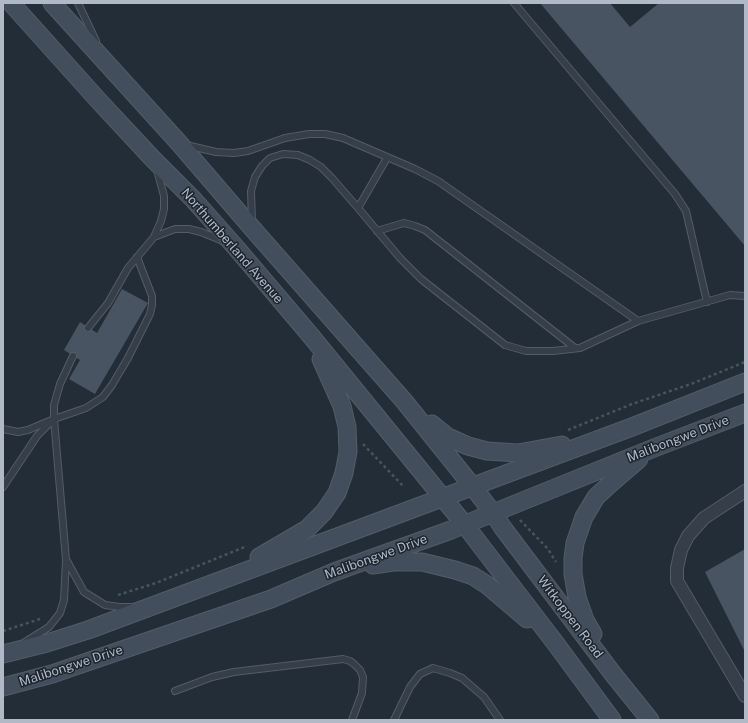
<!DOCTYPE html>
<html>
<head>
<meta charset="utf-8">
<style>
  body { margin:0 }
  #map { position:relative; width:748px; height:723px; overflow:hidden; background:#222d38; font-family:"Public Sans",sans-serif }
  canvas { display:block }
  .frame { position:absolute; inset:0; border:4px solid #b0b9c5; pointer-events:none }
</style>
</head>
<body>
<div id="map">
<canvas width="748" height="723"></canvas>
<div class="frame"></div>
</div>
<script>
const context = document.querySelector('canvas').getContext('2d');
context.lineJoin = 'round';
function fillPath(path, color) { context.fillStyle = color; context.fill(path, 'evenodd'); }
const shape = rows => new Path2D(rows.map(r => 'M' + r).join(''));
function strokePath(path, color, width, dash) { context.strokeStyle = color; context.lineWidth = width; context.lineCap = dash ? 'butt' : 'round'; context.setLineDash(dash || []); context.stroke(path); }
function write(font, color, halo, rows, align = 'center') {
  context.font = font + ' "Public Sans",sans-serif'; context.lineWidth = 3; context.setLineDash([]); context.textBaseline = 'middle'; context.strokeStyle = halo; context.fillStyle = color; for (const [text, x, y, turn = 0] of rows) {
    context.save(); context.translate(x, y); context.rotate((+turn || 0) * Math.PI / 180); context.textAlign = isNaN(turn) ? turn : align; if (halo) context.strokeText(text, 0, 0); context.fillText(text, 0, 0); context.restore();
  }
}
fillPath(shape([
  [540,3,610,3,630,27,659,3,745,3,745,246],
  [122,289,148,303,95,394,69,379,80,360,64,350,80,322,97,333],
  [745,549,745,652,705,572]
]), '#485462');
const lane = shape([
  [78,3,96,41],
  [514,3,675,194,686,211,707,302],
  [186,145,216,152,234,153,248,151,285,138,309,134,325,134,343,138,415,169,438,181,638,321],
  [387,158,358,208,400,258,421,279,505,345,526,351,553,351,580,348,638,321,730,295,745,296],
  [252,222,251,191,255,177,262,166,270,158,283,154,298,155,310,160,321,167,332,178,358,208],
  [377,231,404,223,415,226,425,230,575,348],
  [154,237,175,229,189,229,201,232,223,241],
  [88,328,108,303,128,268,154,237,161,221,164,209,164,196,157,170],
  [3,429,18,432,28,430,54,419,86,408,103,397,112,385,128,358,150,314,152,305,152,296,137,257],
  [3,487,37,436,51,422],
  [67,561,84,592,105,605,120,607,132,607],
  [25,642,49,627,60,613,64,600,66,560,54,419,54,405,60,384,73,356],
  [175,691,212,677,234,672,343,659,350,661,354,664,360,670,363,677,362,693,352,720],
  [394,720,410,687,420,674,433,668,450,673,462,678,484,697,500,720]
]);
const street = shape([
  [745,491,704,518,688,536,681,550,677,568,677,581,745,696]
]);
const secondary = shape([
  [11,3,98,100,152,158,193,199,238,250,311,336,465,525,556,644,612,720],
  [52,3,179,143,252,228,404,401,473,487,493,513,503,528,613,674,650,720],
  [432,424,448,437,468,446,487,451,518,453,562,445],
  [259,557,307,529,324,512,337,493,344,473,348,452,347,427,342,406,321,359],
  [373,565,393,562,422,562,455,570,473,576,487,585,527,619],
  [593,634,585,620,577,597,573,574,573,558,575,543,584,517,596,497,610,484,639,459],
  [3,654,47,643,88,630,632,427,745,382],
  [3,687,52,674,271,599,334,572,451,530,654,448,745,413]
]);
strokePath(lane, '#535c67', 8);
strokePath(street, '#535c67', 14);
strokePath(secondary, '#535c67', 19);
strokePath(shape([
  [568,430,632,404,691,384,745,362],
  [363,444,404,487],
  [520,520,548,549,556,562],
  [118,595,156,583,247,546],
  [3,631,40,619]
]), '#435759', 2.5, [3, 3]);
strokePath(lane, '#353e49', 6);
strokePath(street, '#353e49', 12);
strokePath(secondary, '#434e5c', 17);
write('13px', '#b0b9c5', '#1b232d', [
  ["Northumberland Avenue",232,246,49],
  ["Malibongwe Drive",678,439,-21],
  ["Malibongwe Drive",376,557,-20],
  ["Witkoppen Road",570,617,53],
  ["Malibongwe Drive",71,666,-18]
]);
</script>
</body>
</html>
